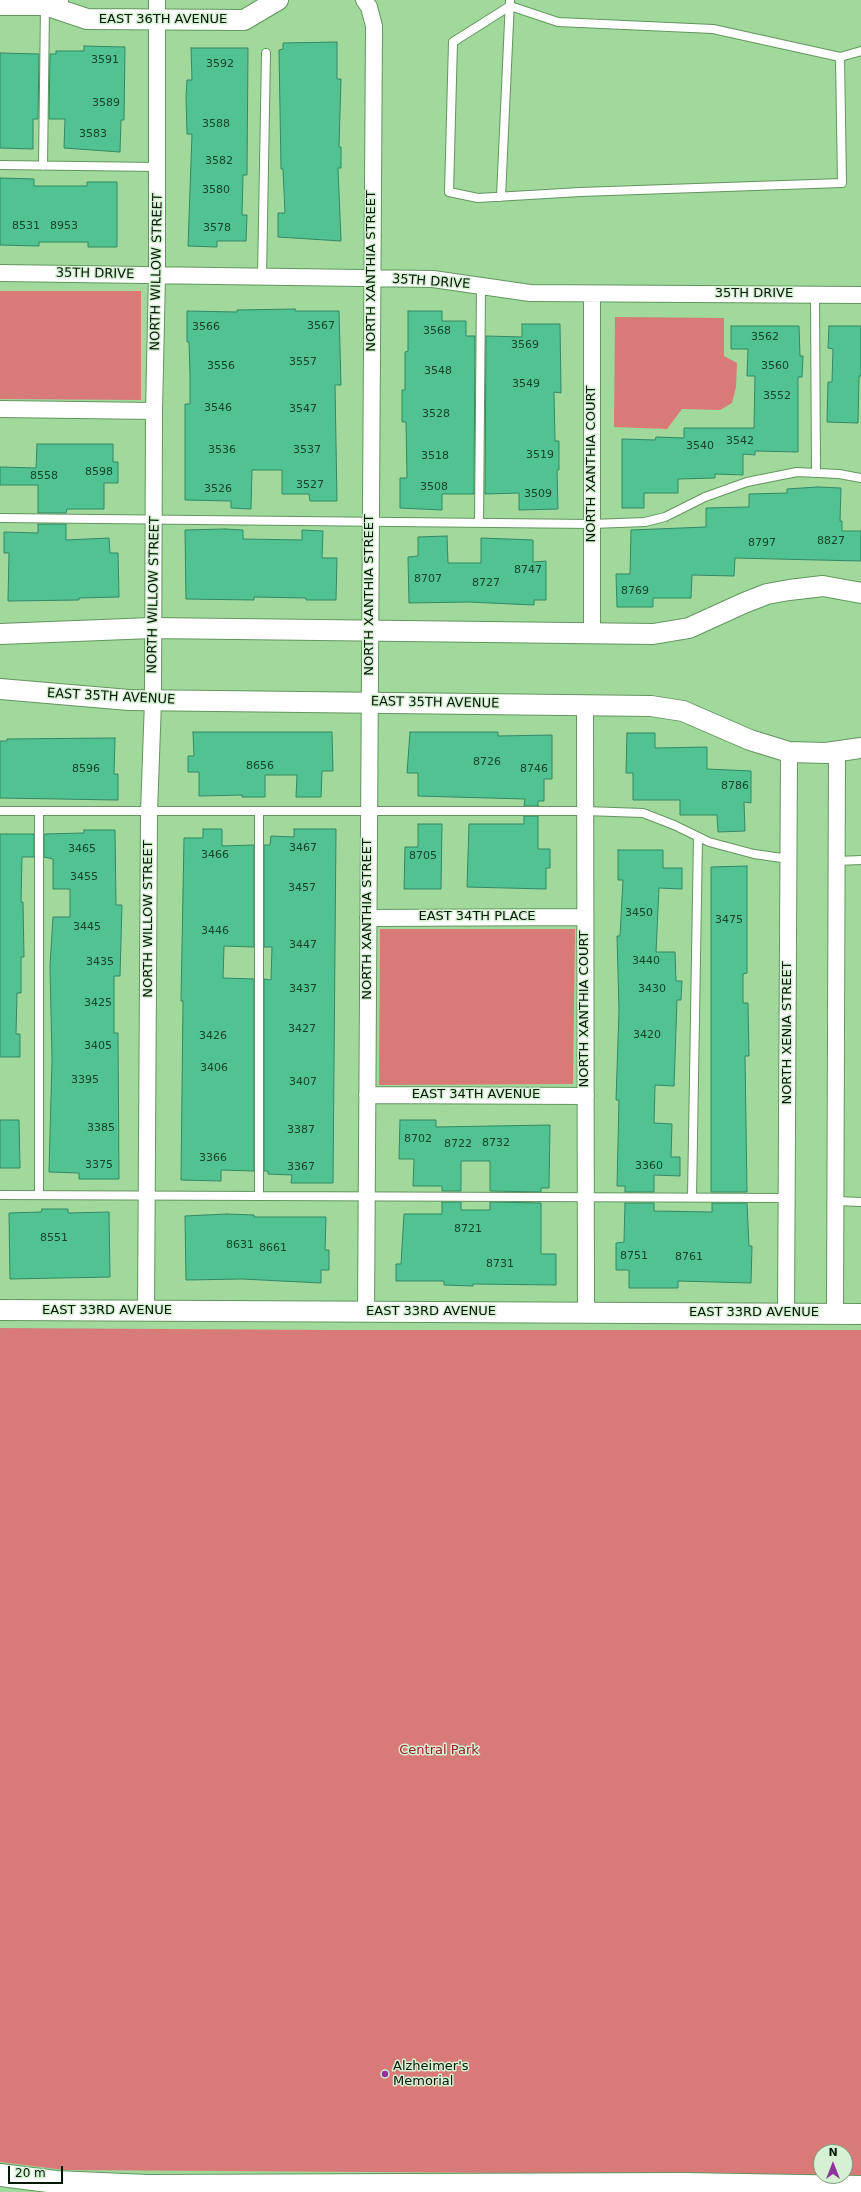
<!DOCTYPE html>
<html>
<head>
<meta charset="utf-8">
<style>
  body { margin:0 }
  #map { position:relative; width:861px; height:2192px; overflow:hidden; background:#a1d89c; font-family:"DejaVu Sans",sans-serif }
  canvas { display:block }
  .north { position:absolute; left:813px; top:2144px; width:40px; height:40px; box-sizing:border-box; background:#d5f0d2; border:1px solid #819a80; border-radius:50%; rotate:0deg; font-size:11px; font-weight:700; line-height:16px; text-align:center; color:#041804 }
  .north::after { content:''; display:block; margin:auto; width:14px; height:18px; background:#91339d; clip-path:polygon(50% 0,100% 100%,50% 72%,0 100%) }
  .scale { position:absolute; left:8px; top:2166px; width:55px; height:18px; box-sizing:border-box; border:2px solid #041804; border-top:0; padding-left:5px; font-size:12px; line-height:14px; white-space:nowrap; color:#041804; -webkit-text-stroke:3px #d5f0d2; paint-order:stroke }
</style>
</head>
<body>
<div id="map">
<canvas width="861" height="2192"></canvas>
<div class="north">N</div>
<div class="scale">20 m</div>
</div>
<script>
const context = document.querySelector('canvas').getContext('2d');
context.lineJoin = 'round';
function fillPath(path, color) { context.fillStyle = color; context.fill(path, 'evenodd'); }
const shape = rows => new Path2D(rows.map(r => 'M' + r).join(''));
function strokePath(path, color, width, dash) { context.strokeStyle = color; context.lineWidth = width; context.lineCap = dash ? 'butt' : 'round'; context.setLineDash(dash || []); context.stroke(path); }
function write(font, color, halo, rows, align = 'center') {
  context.font = font + ' "DejaVu Sans",sans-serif'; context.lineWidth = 3; context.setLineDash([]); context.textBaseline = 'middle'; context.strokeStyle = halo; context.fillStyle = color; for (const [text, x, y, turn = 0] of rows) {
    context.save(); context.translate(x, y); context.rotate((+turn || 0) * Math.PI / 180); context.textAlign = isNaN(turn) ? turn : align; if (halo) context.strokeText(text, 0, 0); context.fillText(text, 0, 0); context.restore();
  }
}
fillPath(shape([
  [0,291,141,291,141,400,0,399],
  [615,317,724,318,724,356,737,363,736,387,732,403,720,410,682,409,667,429,614,427],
  [380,929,575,929,573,1084,379,1085],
  [0,1328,328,1330,861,1330,861,2176,845,2176,845,2152,821,2152,821,2175,65,2170,0,2162]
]), '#d87b78');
const building = shape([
  [337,42,337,79,341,79,339,147,341,147,341,168,338,168,341,241,278,237,278,213,285,213,283,169,281,169,279,50,283,49,283,43,337,42],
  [84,46,125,47,124,120,121,120,120,152,64,148,65,119,49,119,50,54,56,54,56,51,84,51,84,46],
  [191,48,248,48,247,175,243,175,242,215,247,215,246,241,217,241,217,247,188,246,192,134,187,134,186,97,187,80,192,80,191,48],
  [0,53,39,54,38,119,33,119,33,149,0,148,0,53],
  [0,178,34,179,34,186,87,186,87,182,117,182,117,247,88,247,88,242,39,242,39,246,0,245,0,178],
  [295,309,295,311,339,311,341,385,335,385,337,501,310,501,309,494,282,494,282,470,252,470,251,509,231,508,231,501,185,500,185,404,190,404,190,375,189,342,187,342,187,311,237,312,237,310,295,309],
  [408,311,442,311,442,321,466,321,466,336,475,336,474,494,442,494,442,510,400,508,400,478,407,478,406,422,402,422,402,390,405,390,405,352,408,351,408,311],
  [522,324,560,324,561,393,554,392,555,441,559,441,559,470,557,470,558,509,519,510,519,493,485,494,486,336,522,337,522,324],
  [731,326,799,326,800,356,803,356,802,377,798,377,798,452,755,451,755,455,743,454,743,475,715,474,715,478,678,479,678,493,644,493,644,508,622,508,622,439,655,440,656,437,684,438,684,428,754,428,755,376,747,376,748,349,731,349,731,326],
  [829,326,861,326,861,376,859,376,858,423,827,422,828,382,832,382,833,349,828,348,829,326],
  [37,444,113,444,113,462,118,462,118,483,104,483,104,509,67,509,66,513,38,513,38,485,0,485,0,467,36,468,37,444],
  [817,487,841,488,840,521,842,521,842,531,861,531,861,561,735,558,734,576,692,575,691,598,653,598,653,607,617,607,616,574,630,574,631,530,706,527,706,508,749,507,749,494,787,493,787,489,817,487],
  [38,524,66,524,66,540,109,538,110,553,118,553,119,597,79,598,79,600,8,601,9,553,4,553,4,532,38,533,38,524],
  [225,529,243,530,243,539,302,540,302,530,323,531,322,558,337,558,336,600,306,600,306,598,254,597,254,600,186,599,185,530,225,529],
  [447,536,448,563,481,563,481,538,533,540,533,562,546,561,546,600,534,600,534,605,468,602,409,603,408,557,418,556,418,537,447,536],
  [193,732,332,732,333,771,322,771,321,797,296,797,297,775,265,775,265,797,242,797,242,795,199,796,199,772,188,772,188,756,194,756,193,732],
  [410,732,498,732,498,736,552,735,552,779,544,779,544,801,538,801,538,806,524,806,525,799,418,796,418,773,407,773,410,732],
  [627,733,655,733,655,748,707,747,707,769,751,771,751,803,744,802,745,831,718,832,717,815,680,815,680,800,633,800,633,773,626,773,627,733],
  [115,738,114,774,118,774,118,800,0,798,0,741,7,741,7,739,115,738],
  [524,816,538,816,538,849,550,849,550,868,546,868,546,889,467,887,469,824,524,824,524,816],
  [418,824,442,824,441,889,404,889,405,847,418,847,418,824],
  [203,829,222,829,222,846,254,845,254,947,224,946,223,978,254,979,254,1171,221,1170,221,1181,181,1180,183,1001,181,1001,184,838,203,838,203,829],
  [294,829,336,829,333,1183,291,1183,292,1175,268,1174,268,1171,264,1171,264,979,271,980,272,947,264,947,264,845,270,845,271,836,294,837,294,829],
  [84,830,115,830,116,905,122,905,120,976,114,976,114,1033,118,1033,119,1179,79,1179,79,1173,49,1172,52,1059,50,966,53,917,70,917,70,889,53,889,53,859,44,857,44,834,84,833,84,830],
  [0,834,34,834,34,857,22,857,21,902,23,902,24,957,21,957,21,993,17,993,16,1034,20,1034,20,1057,0,1057,0,834],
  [618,850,663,850,663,868,682,868,682,889,659,888,656,952,675,952,676,981,682,981,681,1000,677,1000,674,1086,655,1085,654,1123,672,1124,671,1157,680,1157,680,1176,654,1175,654,1192,625,1192,625,1186,617,1186,619,1100,616,1100,619,1010,617,936,620,936,623,880,618,880,618,850],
  [747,866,747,973,743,974,743,1003,748,1003,749,1056,745,1056,747,1192,711,1192,711,867,747,866],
  [0,1120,19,1120,20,1168,0,1168,0,1120],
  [400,1120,436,1120,436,1127,550,1125,549,1188,541,1188,541,1192,490,1191,490,1161,461,1161,461,1191,442,1191,442,1186,413,1186,414,1159,399,1159,400,1120],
  [442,1202,461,1202,461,1210,490,1210,490,1202,541,1203,541,1254,556,1254,556,1285,473,1284,473,1286,444,1285,444,1281,396,1281,396,1264,401,1264,404,1214,442,1214,442,1202],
  [625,1203,654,1203,654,1211,712,1212,712,1203,747,1203,749,1246,752,1246,751,1283,678,1281,678,1288,629,1288,629,1270,616,1270,616,1243,624,1242,625,1203],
  [42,1209,68,1209,68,1213,109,1212,110,1277,10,1279,9,1213,41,1212,42,1209],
  [227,1214,254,1215,254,1217,326,1217,325,1250,329,1250,329,1270,321,1270,321,1283,242,1279,186,1280,185,1216,227,1214]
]);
fillPath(building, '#51c393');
strokePath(building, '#328864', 1);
const service = shape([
  [510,6,558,22,713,29,840,57,842,183,580,192,478,198,449,192,453,42,510,6],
  [840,57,861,51],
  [0,165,158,167],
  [43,166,45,6],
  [501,197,510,0],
  [262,277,266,53],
  [815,295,816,472],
  [0,518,592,524,645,522,665,517,705,497,747,482,797,472,839,474,861,478],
  [479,523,481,286],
  [0,811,585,811,643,813,674,825,709,842,754,854,789,859],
  [39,811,39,1195],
  [259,812,259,1196],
  [837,861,861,860],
  [0,1195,787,1198],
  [692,1197,698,837],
  [836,1201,861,1202]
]);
const minor = shape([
  [364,0,369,7,374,26,366,1312],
  [0,273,433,279,530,293,861,295],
  [592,294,592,633],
  [0,409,154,411],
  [585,705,586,1313],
  [368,918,585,917],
  [367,1095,586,1096],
  [146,1311,149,812,153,701,154,411,157,275,157,0],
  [786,1314,789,752],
  [835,1314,837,752]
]);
const tertiary = shape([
  [0,5,45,5,58,2],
  [45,5,87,19,244,20,278,0],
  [0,634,152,628,653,634,689,628,744,603,767,594,789,590,823,586,861,593],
  [0,689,129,700,651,706,683,711,750,740,789,752,826,753,861,748],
  [0,1310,861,1314]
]);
const secondary = shape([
  [0,2175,56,2182,147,2186,683,2184,861,2187]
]);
strokePath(service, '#62965e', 10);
strokePath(minor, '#62965e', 18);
strokePath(tertiary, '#62965e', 22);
strokePath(secondary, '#62965e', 24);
strokePath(service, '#fff', 8);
strokePath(minor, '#fff', 16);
strokePath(tertiary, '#fff', 20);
strokePath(secondary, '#fff', 22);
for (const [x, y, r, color] of [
  [385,2074,4,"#91339d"]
]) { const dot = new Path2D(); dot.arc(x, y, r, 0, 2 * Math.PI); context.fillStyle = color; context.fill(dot); strokePath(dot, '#d5f0d2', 1.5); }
write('11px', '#174328', null, [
  ["3591",105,60],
  ["3592",220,64],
  ["3589",106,103],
  ["3588",216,124],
  ["3583",93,134],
  ["3582",219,161],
  ["3580",216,190],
  ["8531",26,226],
  ["8953",64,226],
  ["3578",217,228],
  ["3567",321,326],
  ["3566",206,327],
  ["3568",437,331],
  ["3562",765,337],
  ["3569",525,345],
  ["3557",303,362],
  ["3556",221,366],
  ["3560",775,366],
  ["3548",438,371],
  ["3549",526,384],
  ["3552",777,396],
  ["3546",218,408],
  ["3547",303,409],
  ["3528",436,414],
  ["3542",740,441],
  ["3540",700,446],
  ["3536",222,450],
  ["3537",307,450],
  ["3519",540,455],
  ["3518",435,456],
  ["8598",99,472],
  ["8558",44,476],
  ["3527",310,485],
  ["3508",434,487],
  ["3526",218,489],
  ["3509",538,494],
  ["8827",831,541],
  ["8797",762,543],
  ["8747",528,570],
  ["8707",428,579],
  ["8727",486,583],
  ["8769",635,591],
  ["8726",487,762],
  ["8656",260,766],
  ["8596",86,769],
  ["8746",534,769],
  ["8786",735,786],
  ["3467",303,848],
  ["3465",82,849],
  ["3466",215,855],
  ["8705",423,856],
  ["3455",84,877],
  ["3457",302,888],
  ["3450",639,913],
  ["3475",729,920],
  ["3445",87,927],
  ["3446",215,931],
  ["3447",303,945],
  ["3440",646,961],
  ["3435",100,962],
  ["3437",303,989],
  ["3430",652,989],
  ["3425",98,1003],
  ["3427",302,1029],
  ["3420",647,1035],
  ["3426",213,1036],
  ["3405",98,1046],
  ["3406",214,1068],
  ["3395",85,1080],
  ["3407",303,1082],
  ["3385",101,1128],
  ["3387",301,1130],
  ["8702",418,1139],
  ["8732",496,1143],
  ["8722",458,1144],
  ["3366",213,1158],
  ["3375",99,1165],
  ["3360",649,1166],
  ["3367",301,1167],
  ["8721",468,1229],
  ["8551",54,1238],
  ["8631",240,1245],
  ["8661",273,1248],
  ["8751",634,1256],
  ["8761",689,1257],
  ["8731",500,1264]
]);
write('13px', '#041804', '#d5f0d2', [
  ["EAST 36TH AVENUE",163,20],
  ["NORTH XANTHIA STREET",372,271,-90],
  ["NORTH WILLOW STREET",157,272,-89],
  ["35TH DRIVE",95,274,1],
  ["35TH DRIVE",431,282,4],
  ["35TH DRIVE",754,294],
  ["NORTH XANTHIA COURT",592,464,-90],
  ["NORTH WILLOW STREET",154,595,-89],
  ["NORTH XANTHIA STREET",370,595,-90],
  ["EAST 35TH AVENUE",111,697,3],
  ["EAST 35TH AVENUE",435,703,1],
  ["EAST 34TH PLACE",477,917],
  ["NORTH WILLOW STREET",149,919,-90],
  ["NORTH XANTHIA STREET",368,919,-90],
  ["NORTH XANTHIA COURT",585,1009,-90],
  ["NORTH XENIA STREET",788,1033,-90],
  ["EAST 34TH AVENUE",476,1095],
  ["EAST 33RD AVENUE",107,1311],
  ["EAST 33RD AVENUE",431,1312],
  ["EAST 33RD AVENUE",754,1313]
]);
write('13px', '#961c26', '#d5f0d2', [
  ["Central Park",439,1751]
]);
write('13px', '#041804', '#d5f0d2', [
  ["Alzheimer's",393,2067],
  ["Memorial",393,2082]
], 'left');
</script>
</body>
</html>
